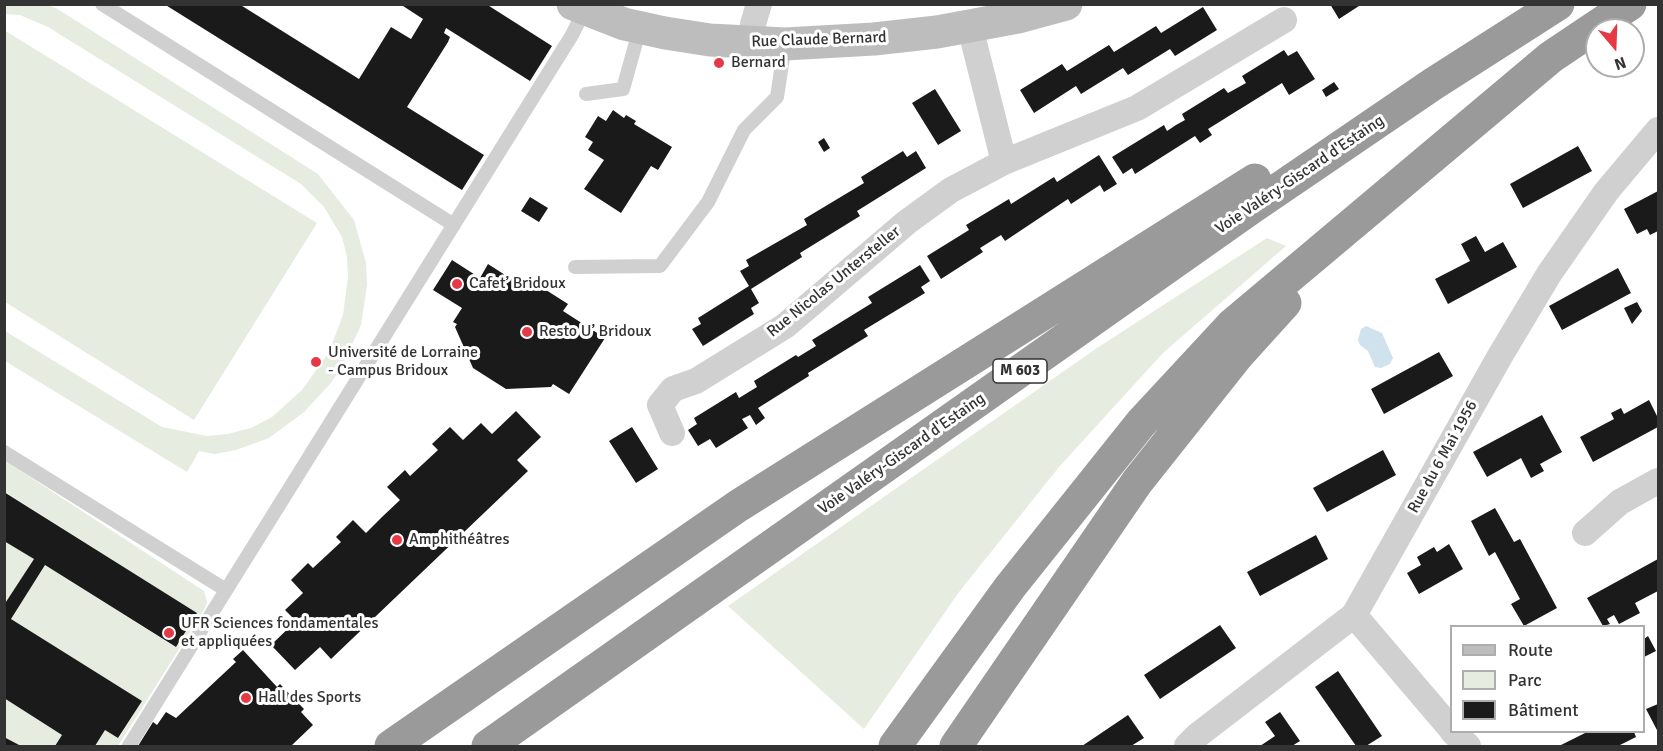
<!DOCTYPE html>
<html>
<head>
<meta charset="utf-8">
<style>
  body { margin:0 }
  #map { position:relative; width:1663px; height:751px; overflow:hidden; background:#fff; font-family:Signika,sans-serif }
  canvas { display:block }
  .frame { position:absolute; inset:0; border:6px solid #333; pointer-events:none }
  .legend { position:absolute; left:1450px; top:625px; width:195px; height:108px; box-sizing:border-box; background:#fff; border:2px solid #adadad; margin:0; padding:8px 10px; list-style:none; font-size:18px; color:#333 }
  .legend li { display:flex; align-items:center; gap:12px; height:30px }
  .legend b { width:30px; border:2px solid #adadad }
  .north { position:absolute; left:1585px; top:18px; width:60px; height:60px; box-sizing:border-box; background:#fff; border:2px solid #adadad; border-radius:50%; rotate:161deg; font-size:16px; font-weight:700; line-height:24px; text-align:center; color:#333 }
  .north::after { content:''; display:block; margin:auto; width:21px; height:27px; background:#e63946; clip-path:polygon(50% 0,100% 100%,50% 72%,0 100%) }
</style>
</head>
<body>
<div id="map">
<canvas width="1663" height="751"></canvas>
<div class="frame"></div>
<ul class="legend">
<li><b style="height:8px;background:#bdbdbd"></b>Route</li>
<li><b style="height:16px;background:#e6ecdf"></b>Parc</li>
<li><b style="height:16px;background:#1a1a1a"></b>Bâtiment</li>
</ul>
<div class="north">N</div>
</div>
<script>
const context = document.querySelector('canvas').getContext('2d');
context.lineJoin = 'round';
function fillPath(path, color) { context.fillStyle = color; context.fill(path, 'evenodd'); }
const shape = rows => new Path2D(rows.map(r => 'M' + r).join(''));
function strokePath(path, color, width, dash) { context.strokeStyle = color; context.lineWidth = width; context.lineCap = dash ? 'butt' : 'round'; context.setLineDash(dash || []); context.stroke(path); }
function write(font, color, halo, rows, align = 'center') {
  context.font = font + ' Signika,sans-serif'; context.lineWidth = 6; context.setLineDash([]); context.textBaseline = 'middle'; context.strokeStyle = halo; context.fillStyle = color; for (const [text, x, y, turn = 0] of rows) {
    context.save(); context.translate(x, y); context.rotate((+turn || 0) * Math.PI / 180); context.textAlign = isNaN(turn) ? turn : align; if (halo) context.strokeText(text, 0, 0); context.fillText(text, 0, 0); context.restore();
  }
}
fillPath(shape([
  [5,4,46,5,56,8,318,174,354,220,366,263,367,285,361,325,341,368,330,384,304,412,269,438,236,450,215,454,199,451,187,472,5,361,5,331,162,427,207,436,228,434,251,428,272,417,302,390,329,352,343,315,348,277,347,257,342,237,324,207,301,184,48,27,20,15,5,14],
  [4,30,317,223,194,420,5,302],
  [1267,238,1286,246,1163,353,1059,467,959,592,864,729,728,606,1097,348],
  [4,460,204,591,207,602,205,608,118,746,95,746,105,730,119,738,142,701,11,619,45,565,175,647,197,613,5,492],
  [5,541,34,559,5,605],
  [4,698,62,735,55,746,21,746,5,737]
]), '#e6ecdf');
fillPath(shape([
  [1366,326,1382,333,1393,358,1390,364,1381,368,1375,367,1368,351,1360,345,1358,340,1361,329]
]), '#cfe2ee');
fillPath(shape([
  [164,4,239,4,359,79,391,27,411,39,423,19,400,4,486,4,552,46,530,81,446,28,444,33,450,37,448,42,407,107,484,155,462,190],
  [1330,4,1362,4,1339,19],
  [1203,7,1217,30,1175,56,1170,49,1128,75,1123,68,1081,94,1076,86,1034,113,1020,90,1062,64,1067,71,1109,45,1114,52,1156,26,1161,33],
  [1284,50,1288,56,1297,51,1315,79,1289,95,1282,83,1208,129,1212,135,1200,143,1195,136,1135,174,1132,168,1123,174,1112,157,1164,125,1167,131,1176,125,1185,120,1182,114,1224,88,1228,93,1246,83,1242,76],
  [1334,82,1339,89,1326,97,1322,90],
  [935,89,961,131,938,145,912,103],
  [613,110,624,118,626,115,636,121,634,124,672,147,658,170,651,166,621,213,584,189,604,160,588,150,593,142,585,137,598,116,606,121],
  [824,138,830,148,824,152,818,142],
  [1578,146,1592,171,1523,208,1510,184],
  [903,151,907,157,916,151,926,168,857,211,860,216,800,253,802,257,751,289,759,303,751,308,754,314,703,346,692,329,701,324,698,318,749,286,740,271,749,266,746,260,807,225,804,219,864,183,861,177],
  [1099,155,1117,184,1104,192,1100,185,1071,204,1068,199,1005,241,1001,235,980,248,983,252,941,279,927,256,969,230,966,225,1009,199,1011,204,1054,177,1057,182],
  [1658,191,1658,231,1650,235,1647,229,1637,234,1624,209],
  [530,197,548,208,539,222,521,211],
  [1476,236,1485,252,1503,242,1517,267,1448,304,1435,279,1470,261,1461,244],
  [452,260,480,278,488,264,530,291,535,283,568,304,563,311,605,338,569,394,553,384,551,387,506,389,473,368,455,327,457,324,453,322,462,308,433,290],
  [920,265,930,281,921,287,925,293,864,330,868,336,808,373,809,376,758,408,765,418,756,425,750,415,742,419,748,428,716,448,710,439,698,446,688,430,697,424,694,418,736,392,739,398,757,387,754,381,796,355,798,357,816,346,812,340,872,303,868,297],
  [1618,268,1631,293,1562,330,1549,306],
  [1637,302,1642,311,1632,324,1624,308],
  [1439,352,1453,376,1384,414,1371,389],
  [1649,400,1658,418,1658,427,1593,462,1580,437,1614,419,1611,413,1621,408,1624,414],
  [516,411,541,437,517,460,528,471,331,659,320,647,295,670,271,645,296,621,285,610,303,593,291,580,308,563,313,568,341,542,336,537,353,520,366,533,382,517,400,500,387,487,405,470,410,476,438,450,432,444,450,427,463,440,481,423,492,434],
  [1542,415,1562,452,1540,464,1544,471,1531,478,1521,458,1487,477,1473,452],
  [632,427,658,469,636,483,609,441],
  [1383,450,1396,475,1327,512,1313,488],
  [4,492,197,613,176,647,45,565,11,619,142,701,118,738,105,730,95,746,55,746,62,735,4,698,4,605,34,559,4,541],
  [1495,508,1514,542,1520,539,1557,608,1524,626,1511,604,1520,599,1495,552,1489,556,1471,521],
  [1316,535,1328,559,1260,596,1247,572],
  [1449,544,1463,569,1419,594,1407,573,1421,565,1417,557,1434,547,1437,552],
  [1658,559,1658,591,1635,603,1640,613,1619,624,1614,615,1607,619,1610,624,1603,626,1587,598],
  [1220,625,1236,648,1160,699,1144,675],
  [1648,636,1656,651,1644,657,1644,639],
  [243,650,277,687,280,684,304,709,301,712,313,725,291,746,138,746,153,722,157,725,166,712,176,718,236,662,233,659],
  [1338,671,1382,736,1366,746,1356,746,1315,687],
  [1658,704,1658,732,1646,709],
  [1280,712,1300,741,1292,746,1260,746,1275,736,1265,722],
  [1128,715,1144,738,1131,746,1082,746],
  [1587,732,1634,732,1636,737,1618,746,1559,746],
  [4,737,21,746,4,746]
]), '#1a1a1a');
strokePath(shape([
  [102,4,454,225],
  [586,94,623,89,640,28],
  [575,267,660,266,708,202,744,130,777,97,785,44],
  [4,452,226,590],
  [129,746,572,35,585,9]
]), '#d0d0d0', 14);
strokePath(shape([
  [970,27,1004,162],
  [754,43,753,24,759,4],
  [672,433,660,405,673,389,696,381,785,326,907,222,951,190,1004,162,1137,108,1284,20],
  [1585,533,1620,502,1658,481],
  [1354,615,1452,730],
  [1453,732,1468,746],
  [1187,746,1198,735,1354,615,1500,356,1549,274,1606,192,1658,130]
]), '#d0d0d0', 26);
strokePath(shape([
  [573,4,624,24,665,33,710,40,785,44,874,39,937,32,1018,17,1066,4]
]), '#bdbdbd', 33);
strokePath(shape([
  [391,746,738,506,1255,180],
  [488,746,1251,208,1433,84,1558,4],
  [895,746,1010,587,1141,423,1232,325,1551,57,1630,4],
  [956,746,1137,482,1237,356,1285,303]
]), '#9a9a9a', 33);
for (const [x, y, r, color] of [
  [719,63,6,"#e63946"],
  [457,284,6,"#e63946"],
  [527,332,6,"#e63946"],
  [316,362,6,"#e63946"],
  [397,540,6,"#e63946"],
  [169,633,6,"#e63946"],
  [246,698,6,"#e63946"]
]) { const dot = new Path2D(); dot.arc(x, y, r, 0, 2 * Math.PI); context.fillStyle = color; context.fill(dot); strokePath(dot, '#fff', 2); }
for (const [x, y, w] of [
  [1020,371,54]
]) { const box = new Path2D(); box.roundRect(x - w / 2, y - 12, w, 24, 4.5); context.fillStyle = '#fff'; context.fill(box); strokePath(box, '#333', 1.5); }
write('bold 15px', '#333', null, [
  ["M 603",1020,371]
]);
write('16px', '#333', '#fff', [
  ["Rue Claude Bernard",819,40,-2],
  ["Voie Valéry-Giscard d'Estaing",1300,175,-34],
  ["Rue Nicolas Untersteller",834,282,-39],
  ["Voie Valéry-Giscard d'Estaing",902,454,-35],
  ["Rue du 6 Mai 1956",1443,457,-61]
]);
write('16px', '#333', '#fff', [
  ["Bernard",731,63],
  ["Cafet’ Bridoux",469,284],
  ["Resto U’ Bridoux",539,332],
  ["Université de Lorraine",328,353],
  ["- Campus Bridoux",328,371],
  ["Amphithéâtres",409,540],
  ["UFR Sciences fondamentales",181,624],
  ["et appliquées",181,642],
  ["Hall des Sports",258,698]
], 'left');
</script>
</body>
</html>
